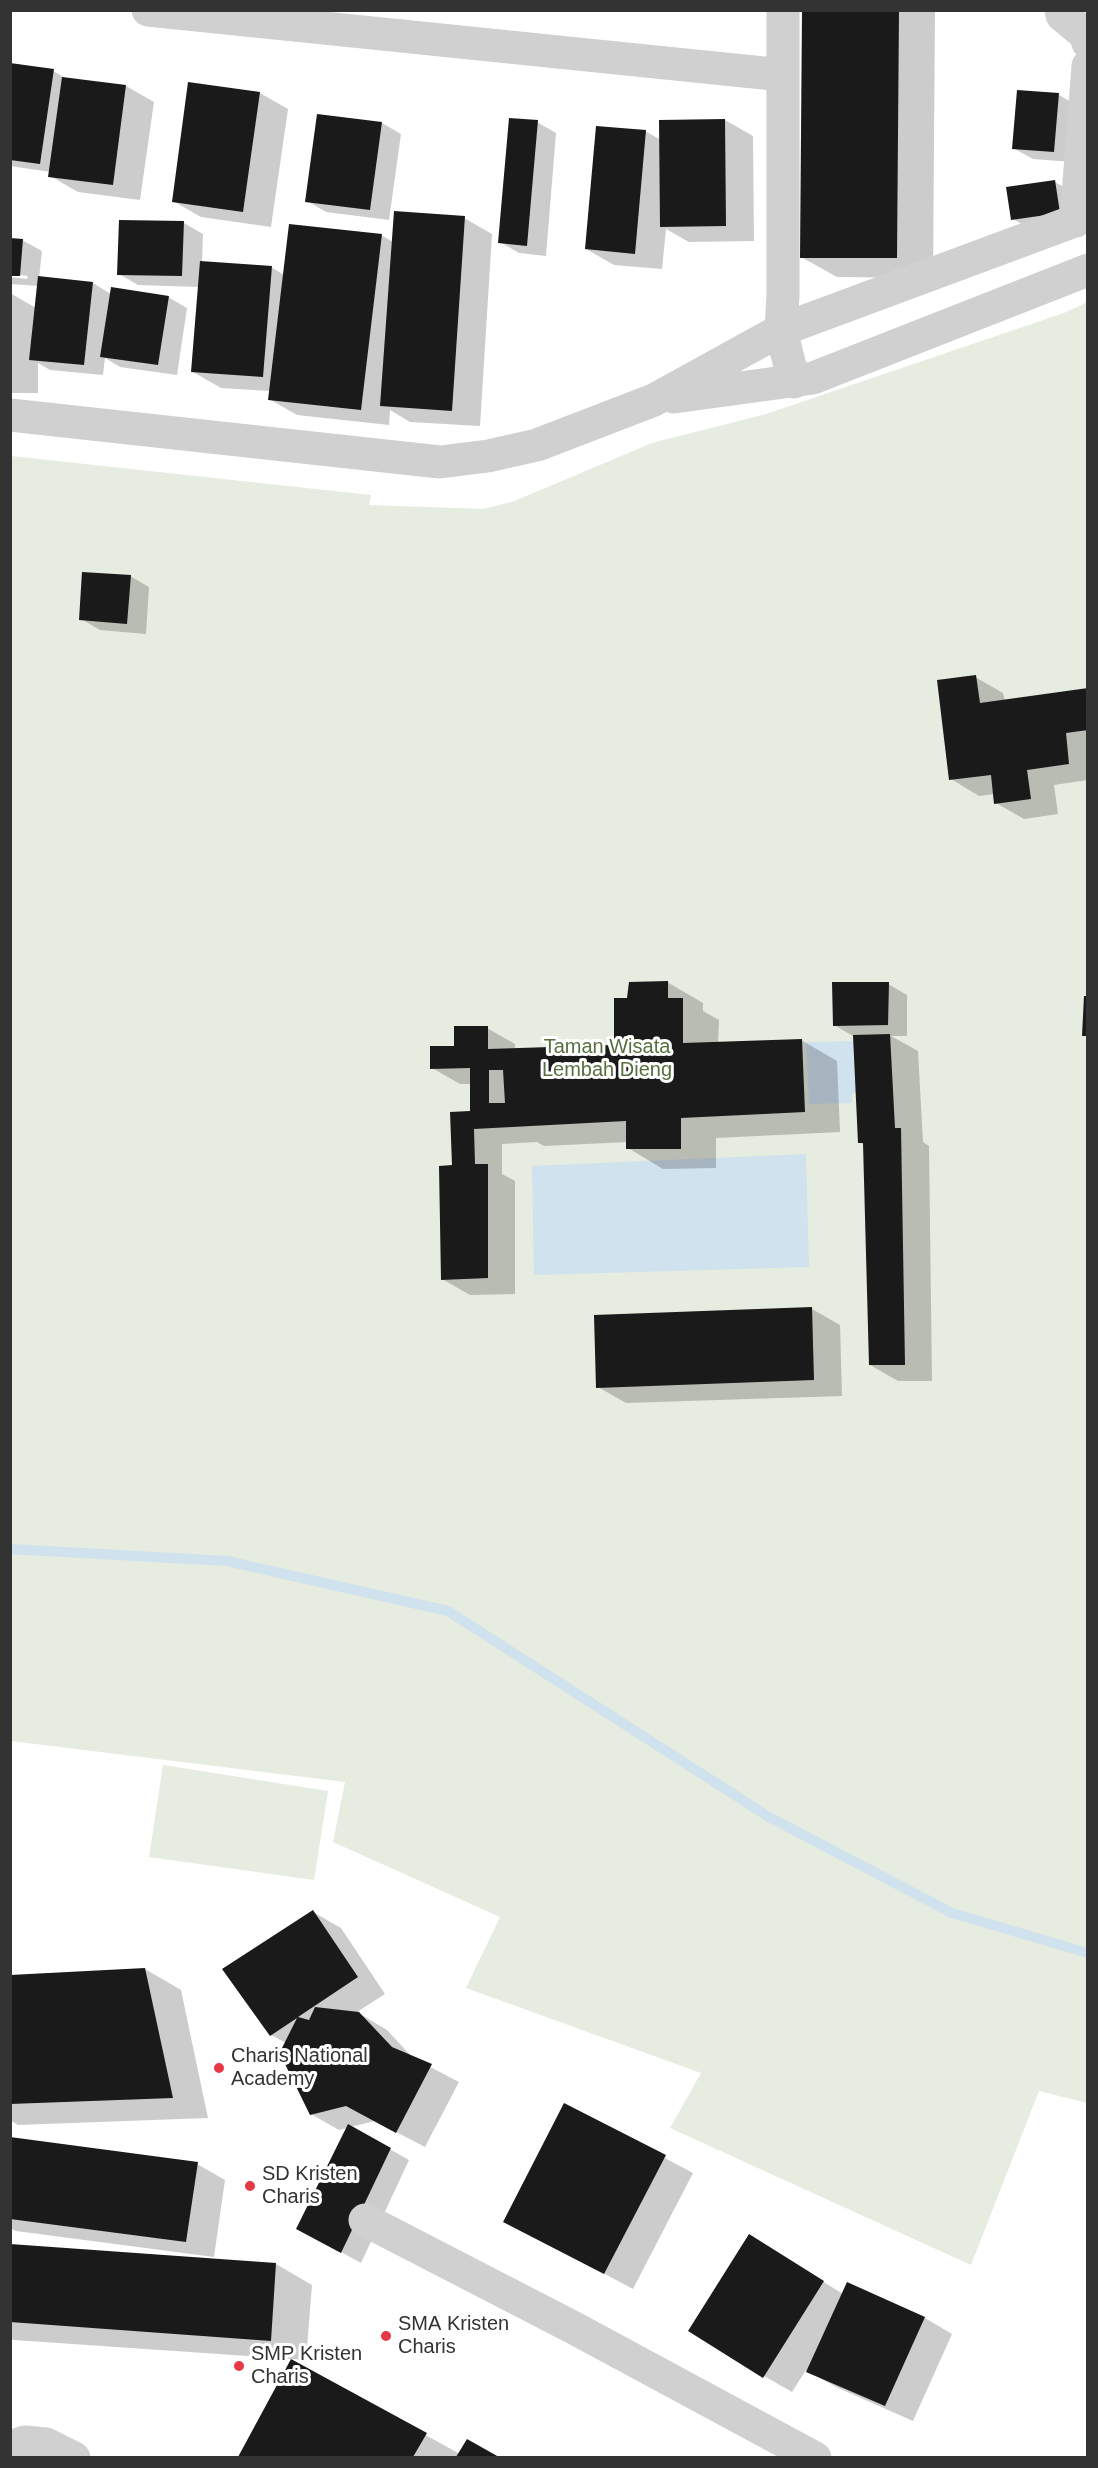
<!DOCTYPE html>
<html>
<head>
<meta charset="utf-8">
<style>
  body { margin:0 }
  #map { position:relative; width:1098px; height:2468px; overflow:hidden; background:#fff; font-family:Arial,sans-serif }
  canvas { display:block }
  .frame { position:absolute; inset:0; border:12px solid #333; pointer-events:none }
</style>
</head>
<body>
<div id="map">
<canvas width="1098" height="2468"></canvas>
<div class="frame"></div>
</div>
<script>
const context = document.querySelector('canvas').getContext('2d');
context.lineJoin = 'round';
function fillPath(path, color) { context.fillStyle = color; context.fill(path, 'evenodd'); }
const shape = rows => new Path2D(rows.map(r => 'M' + r).join(''));
function strokePath(path, color, width, dash) { context.strokeStyle = color; context.lineWidth = width; context.lineCap = dash ? 'butt' : 'round'; context.setLineDash(dash || []); context.stroke(path); }
function write(font, color, halo, rows, align = 'center') {
  context.font = font + ' Arial,sans-serif'; context.lineWidth = 6; context.setLineDash([]); context.textBaseline = 'middle'; context.strokeStyle = halo; context.fillStyle = color; for (const [text, x, y, turn = 0] of rows) {
    context.save(); context.translate(x, y); context.rotate((+turn || 0) * Math.PI / 180); context.textAlign = isNaN(turn) ? turn : align; if (halo) context.strokeText(text, 0, 0); context.fillText(text, 0, 0); context.restore();
  }
}
fillPath(shape([
  [1087,302,1087,2103,1039,2091,971,2265,670,2128,701,2073,466,1988,500,1917,333,1842,345,1782,11,1741,11,456,371,495,369,505,483,509,512,502,652,443,766,414,1064,313],
  [163,1765,328,1791,314,1880,149,1857]
]), '#e6ecdf');
fillPath(shape([
  [859,1041,861,1092,852,1093,852,1103,809,1104,806,1042],
  [806,1154,809,1267,534,1275,532,1166]
]), '#cfe2ee');
fillPath(shape([
  [803,10,935,10,933,278,837,277,801,257],
  [10,64,53,71,67,79,126,86,154,102,140,200,78,192,50,176,51,172,10,166],
  [260,93,288,109,271,227,201,217,173,201],
  [1059,95,1078,106,1073,162,1033,159,1013,148],
  [725,120,753,136,754,241,689,242,666,229,662,269,614,265,586,249,645,131,661,140],
  [537,122,556,133,546,256,519,253,500,242],
  [382,123,401,134,389,220,326,212,307,201],
  [1055,182,1074,193,1079,224,1032,230,1013,219],
  [464,218,492,234,480,426,410,422,390,410,389,425,297,415,269,399,270,391,221,388,193,372,199,287,138,285,119,274,184,223,203,234,202,262,271,267,284,275,381,235,393,242],
  [22,240,42,251,39,278,93,283,111,294,168,297,187,308,177,375,120,367,105,358,103,375,50,370,38,363,38,393,10,393,10,293,36,308,39,286,10,284,10,277,27,279,28,276,10,274],
  [130,576,149,587,146,634,100,630,81,619],
  [975,677,1003,693,1005,701,1088,690,1088,780,1054,785,1058,814,1024,819,996,803,995,794,979,796,951,779],
  [667,982,703,1003,703,1011,719,1020,718,1043,801,1040,837,1061,840,1132,716,1138,716,1168,663,1169,628,1148,628,1142,544,1146,537,1142,502,1144,502,1174,515,1181,515,1294,470,1295,442,1279,454,1166,472,1112,471,1084,460,1084,432,1068,455,1048,487,1028,515,1044,515,1050,616,1046,629,1000],
  [888,984,907,995,907,1036,891,1036,918,1051,923,1142,929,1146,932,1381,898,1381,870,1365,864,1145,860,1142,853,1036,834,1025],
  [812,1309,840,1325,842,1396,626,1403,598,1387],
  [313,1912,341,1928,385,1994,357,2012,387,2030,413,2058,459,2082,425,2147,375,2121,350,2127,409,2160,361,2263,298,2228,347,2128,339,2130,311,2114,286,2043,271,2035],
  [145,1969,181,1990,208,2118,18,2125,10,2120,10,1977],
  [565,2105,693,2173,633,2289,505,2221],
  [10,2138,197,2164,225,2180,214,2257,16,2231,10,2228],
  [10,2246,276,2264,312,2285,306,2360,14,2340,10,2338],
  [777,2253,843,2294,848,2284,925,2318,952,2334,913,2421,836,2387,806,2370,792,2392,764,2376],
  [291,2361,460,2454,468,2441,496,2458,240,2458]
]), '#0003');
strokePath(shape([
  [10,1549,227,1561,448,1611,769,1817,952,1913,1088,1953]
]), '#cfe2ee', 10);
fillPath(shape([
  [802,10,899,10,897,258,800,258],
  [10,63,54,69,40,164,10,160],
  [62,77,126,85,113,185,48,177],
  [188,82,260,92,243,212,172,202],
  [1017,90,1059,93,1054,152,1012,149],
  [317,114,382,122,370,210,305,202],
  [509,118,538,120,527,246,498,243],
  [725,119,726,226,660,227,659,120],
  [596,126,646,130,635,254,585,249],
  [1055,180,1060,213,1011,220,1006,187],
  [394,211,465,216,452,411,380,406],
  [119,220,184,221,182,276,117,275],
  [289,224,382,234,361,410,268,400],
  [10,238,23,239,20,276,10,276],
  [200,261,272,266,263,377,191,372],
  [38,276,93,282,84,365,29,360],
  [111,287,169,296,158,365,100,357],
  [82,572,131,575,127,624,79,620],
  [976,675,980,703,1088,688,1088,730,1066,733,1069,764,1027,770,1031,799,994,804,991,775,949,780,937,680],
  [668,981,668,998,683,998,683,1043,802,1039,805,1112,681,1118,681,1149,626,1149,626,1121,474,1129,475,1164,488,1164,488,1278,441,1280,439,1166,452,1165,450,1112,470,1111,470,1068,430,1069,430,1046,454,1046,454,1026,488,1026,488,1049,614,1045,614,998,627,998,629,982],
  [489,1070,503,1070,505,1103,489,1103],
  [832,982,889,982,888,1025,833,1026],
  [1084,996,1088,996,1088,1036,1082,1036],
  [890,1034,895,1128,901,1128,905,1365,869,1365,863,1143,858,1143,853,1035],
  [812,1307,814,1380,596,1388,594,1315],
  [313,1910,358,1977,298,2017,309,2020,315,2007,359,2012,392,2047,432,2064,396,2133,346,2106,310,2115,284,2062,278,2056,297,2018,270,2036,222,1969],
  [145,1968,173,2098,10,2104,10,1975],
  [564,2103,666,2155,604,2274,503,2222],
  [348,2124,391,2148,341,2253,296,2229],
  [10,2137,198,2162,186,2242,10,2219],
  [749,2234,824,2281,763,2378,688,2331],
  [10,2244,276,2263,271,2341,10,2322],
  [847,2282,925,2317,885,2406,806,2372],
  [291,2359,427,2433,413,2457,238,2457],
  [467,2439,499,2457,456,2457]
]), '#1a1a1a');
strokePath(shape([
  [148,10,783,75],
  [783,10,783,295,781,330,794,382],
  [1061,10,1062,15,1086,35,1088,43],
  [1076,221,1088,66],
  [674,397,813,378,1088,270],
  [10,415,440,462,488,456,537,445,654,400,781,330,1088,216],
  [365,2220,576,2329,815,2458],
  [10,2447,25,2442,46,2444,74,2458]
]), '#d0d0d0', 33);
for (const [x, y, r, color] of [
  [219,2068,6,"#e63946"],
  [250,2186,6,"#e63946"],
  [386,2336,6,"#e63946"],
  [239,2366,6,"#e63946"]
]) { const dot = new Path2D(); dot.arc(x, y, r, 0, 2 * Math.PI); context.fillStyle = color; context.fill(dot); strokePath(dot, '#fff', 2); }
write('20px', '#56703f', '#fff', [
  ["Taman Wisata",607,1047],
  ["Lembah Dieng",607,1070]
]);
write('20px', '#333', '#fff', [
  ["Charis National",231,2056],
  ["Academy",231,2079],
  ["SD Kristen",262,2174],
  ["Charis",262,2197],
  ["SMA Kristen",398,2324],
  ["Charis",398,2347],
  ["SMP Kristen",251,2354],
  ["Charis",251,2377]
], 'left');
</script>
</body>
</html>
